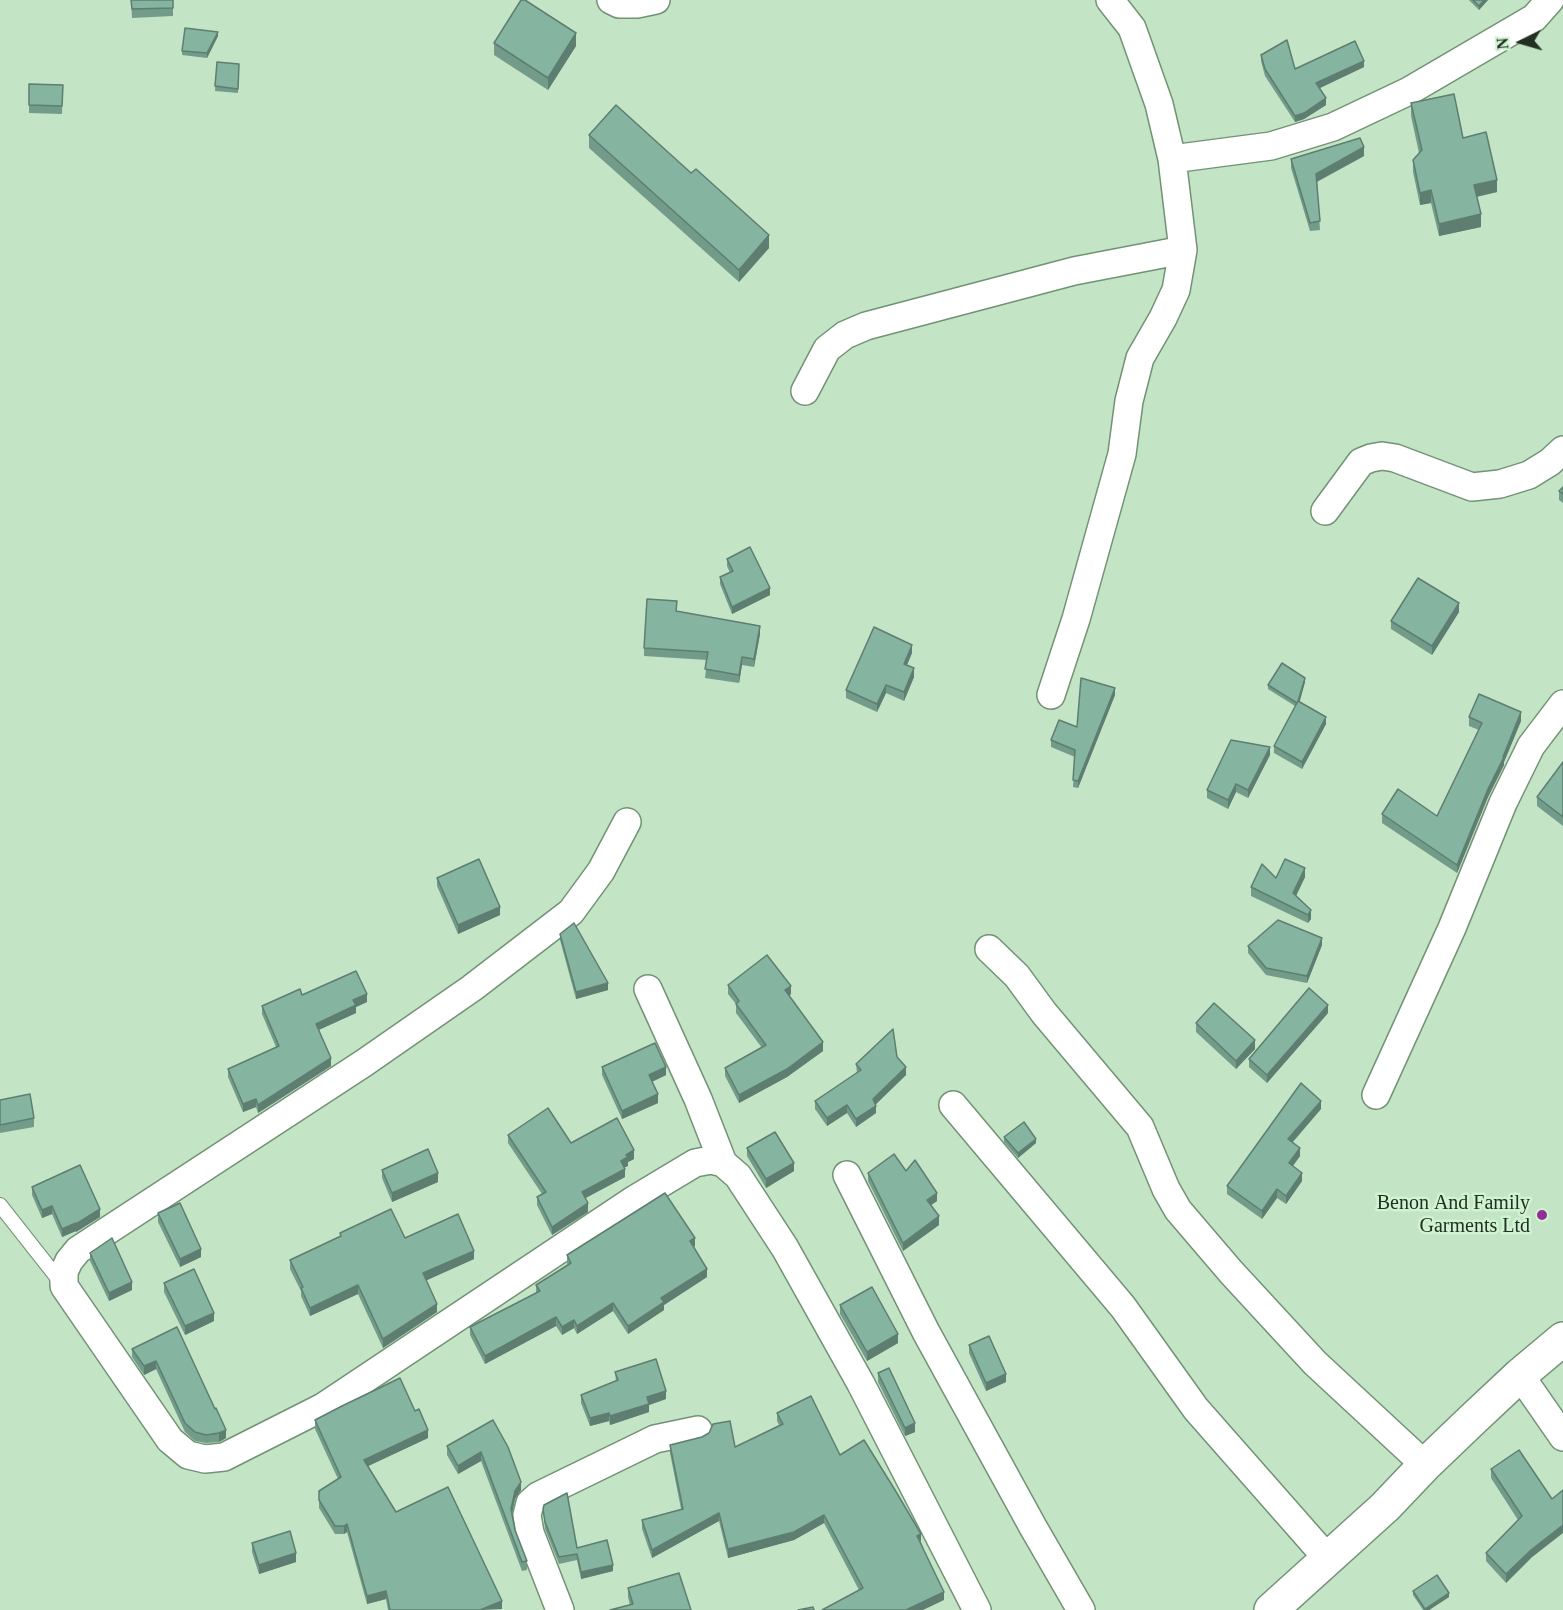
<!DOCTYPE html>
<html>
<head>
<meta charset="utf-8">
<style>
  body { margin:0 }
  #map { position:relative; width:1563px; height:1610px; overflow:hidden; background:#c3e5c5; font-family:Georgia,serif }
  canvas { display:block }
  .north { position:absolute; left:1491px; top:12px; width:60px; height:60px; -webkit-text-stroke:4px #d0f3d1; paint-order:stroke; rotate:265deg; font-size:16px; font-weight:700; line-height:24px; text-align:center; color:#222f23 }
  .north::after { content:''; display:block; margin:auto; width:21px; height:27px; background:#222f23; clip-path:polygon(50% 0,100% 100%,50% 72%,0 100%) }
</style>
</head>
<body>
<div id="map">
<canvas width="1563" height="1610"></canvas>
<div class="north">N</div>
</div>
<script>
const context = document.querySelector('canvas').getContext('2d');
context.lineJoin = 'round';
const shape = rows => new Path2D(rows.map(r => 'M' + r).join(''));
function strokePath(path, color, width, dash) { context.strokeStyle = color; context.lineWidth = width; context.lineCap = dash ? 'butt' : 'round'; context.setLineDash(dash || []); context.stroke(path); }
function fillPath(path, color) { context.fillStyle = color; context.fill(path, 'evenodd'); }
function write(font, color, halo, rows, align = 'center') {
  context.font = font + ' Georgia,serif'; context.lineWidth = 5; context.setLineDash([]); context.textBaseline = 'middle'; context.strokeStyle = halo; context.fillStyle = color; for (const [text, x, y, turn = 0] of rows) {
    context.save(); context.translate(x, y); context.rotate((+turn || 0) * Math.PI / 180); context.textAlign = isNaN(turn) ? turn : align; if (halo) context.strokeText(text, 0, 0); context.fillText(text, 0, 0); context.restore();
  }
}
const service = shape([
  [0,1205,63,1285]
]);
const minor = shape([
  [611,0,619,4,637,4,656,0],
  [1172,159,1271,146,1333,127,1409,91,1534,18,1550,0],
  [805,391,827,349,845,335,866,326,1074,271,1183,250],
  [1325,511,1361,462,1371,458,1382,456,1395,458,1472,487,1500,484,1529,475,1550,462,1563,450],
  [1051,695,1076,619,1122,454,1129,401,1140,358,1163,318,1176,290,1183,250,1172,159,1159,104,1132,28,1110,0],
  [627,822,601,871,571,912,472,988,364,1063,78,1250,69,1261,64,1272,64,1286,170,1440,188,1455,205,1459,224,1457,323,1407,635,1199,695,1163,711,1160,723,1163,738,1176,785,1248,861,1384,977,1610],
  [989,949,1017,976,1044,1013,1140,1127,1166,1189,1178,1210,1231,1272,1315,1363,1425,1465],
  [648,989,698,1099,723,1163],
  [1376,1095,1452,928,1503,803,1531,746,1563,704],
  [953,1105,1123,1307,1196,1409,1328,1559],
  [847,1175,926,1332,1033,1527,1081,1610],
  [1520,1375,1563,1437],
  [560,1610,530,1533,527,1515,530,1503,538,1496,655,1439,698,1430]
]);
const tertiary = shape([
  [1271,1610,1385,1507,1425,1465,1472,1420,1520,1375,1563,1339]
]);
strokePath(service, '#729274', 16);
strokePath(minor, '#729274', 30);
strokePath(tertiary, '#729274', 36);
strokePath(service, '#fff', 14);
strokePath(minor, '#fff', 27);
strokePath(tertiary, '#fff', 33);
fillPath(shape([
  [131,0,173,0,173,16,132,18],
  [1469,0,1488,0,1479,10],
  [218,36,207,58,182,55,182,51],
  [494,43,576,46,548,90,494,55],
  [1261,55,1295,69,1364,67,1319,88,1326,105,1304,119,1295,122,1265,76,1261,61],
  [217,62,239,64,238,93,215,91],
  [29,84,63,85,62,114,29,113],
  [1411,103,1463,138,1497,192,1477,197,1481,227,1439,236,1431,203,1420,205,1413,172,1413,160,1419,153,1411,116],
  [589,135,769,248,739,282,589,148],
  [1364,156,1317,182,1320,230,1310,231,1291,168,1291,159],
  [1563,487,1563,503,1559,500,1559,491],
  [727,559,770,595,732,614,720,584,720,577,730,573,727,566],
  [677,611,760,634,754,667,742,665,739,683,705,678,707,660,644,656,644,648],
  [1459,612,1432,655,1391,629,1391,621],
  [912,653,907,665,914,677,904,701,886,693,877,712,846,698,846,690],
  [1305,682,1299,702,1326,724,1302,769,1274,753,1274,746,1295,706,1268,689,1268,685],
  [1115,695,1078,788,1073,787,1075,757,1051,747,1051,740,1077,727],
  [1469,717,1521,721,1504,762,1504,765,1488,797,1457,873,1382,823,1382,814,1437,816,1479,730,1469,726],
  [1270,755,1248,798,1236,792,1228,809,1207,798,1207,790],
  [1563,763,1563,826,1537,806,1537,797],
  [1305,877,1296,896,1311,919,1308,923,1251,896,1251,887,1276,878],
  [437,878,500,915,458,934,437,886],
  [560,934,608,990,576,999,560,940],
  [1322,945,1307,983,1266,975,1248,953,1248,946],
  [728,985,791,994,789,996,823,1051,787,1077,739,1103,725,1076,725,1068,762,1048,736,1013,736,1004,728,994],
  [302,995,367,1002,356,1007,356,1013,319,1030,331,1066,258,1113,256,1107,243,1112,228,1077,228,1069,276,1047,262,1014,262,1006],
  [1328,1013,1267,1083,1249,1067,1249,1059],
  [1196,1023,1255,1049,1236,1069,1196,1032],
  [897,1057,906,1075,876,1104,876,1113,856,1127,847,1113,827,1126,815,1109,815,1101,857,1073,856,1064],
  [602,1067,666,1075,652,1082,658,1103,622,1119,602,1075],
  [0,1100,34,1118,34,1127,0,1133],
  [1321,1109,1293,1142,1300,1156,1293,1166,1302,1181,1286,1204,1277,1198,1262,1219,1227,1194,1227,1186],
  [508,1135,571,1143,634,1159,628,1162,628,1166,624,1167,625,1177,585,1198,588,1212,552,1235,537,1205,537,1197,542,1194,508,1143],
  [1004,1137,1036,1143,1018,1158,1004,1142],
  [747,1148,794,1171,766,1188,747,1156],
  [382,1170,438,1182,392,1202,382,1178],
  [906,1171,937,1201,931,1205,939,1225,903,1251,868,1181,868,1173],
  [32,1187,100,1217,76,1232,76,1231,62,1237,52,1214,42,1218,32,1195],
  [158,1213,201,1257,180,1267,158,1222],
  [340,1233,405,1238,474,1259,426,1280,437,1312,383,1348,358,1294,310,1316,301,1296,301,1291,290,1269,290,1260,340,1236],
  [695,1246,693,1247,707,1277,664,1305,664,1310,628,1334,613,1311,577,1334,574,1328,562,1335,556,1326,485,1364,470,1335,470,1327,536,1293,536,1285,568,1265,567,1263,567,1255],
  [90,1253,132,1290,109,1301,90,1261],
  [164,1283,214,1321,185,1335,164,1292],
  [840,1305,898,1343,867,1361,840,1314],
  [177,1327,226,1438,219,1442,206,1443,195,1441,185,1432,156,1369,144,1375,132,1357,132,1349],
  [969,1345,1006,1382,986,1391,969,1353],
  [615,1372,666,1399,649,1405,649,1412,610,1425,609,1421,590,1426,581,1403,581,1395,616,1381],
  [878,1373,915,1432,905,1436,878,1382],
  [415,1411,428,1438,368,1466,396,1512,502,1609,388,1610,386,1599,367,1604,347,1532,344,1534,335,1534,319,1508,319,1491,338,1479,315,1429,315,1420],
  [777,1413,840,1455,921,1542,944,1600,859,1590,824,1523,794,1540,728,1558,719,1521,652,1558,642,1529,642,1520,681,1509,670,1453,670,1445,735,1447,779,1425,777,1421],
  [493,1420,521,1490,515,1499,512,1513,515,1530,527,1561,527,1570,522,1571,481,1461,458,1474,447,1455,447,1446],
  [1519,1450,1531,1558,1506,1583,1486,1561,1486,1553,1518,1520,1491,1478,1491,1469],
  [543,1509,577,1548,613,1571,581,1579,577,1560,559,1564,545,1529],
  [252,1543,296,1562,259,1574,252,1552],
  [628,1588,691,1610,630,1605,628,1597],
  [1413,1591,1449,1597,1429,1610,1423,1610,1413,1595]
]), '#729b8a');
fillPath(shape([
  [1484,0,1488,0,1479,10,1479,6],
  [218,32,218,36,207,58,207,53],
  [576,33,576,46,548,90,548,78],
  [1364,61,1364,67,1316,90,1316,83],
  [1326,98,1326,105,1304,119,1295,122,1295,116],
  [1364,147,1364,156,1316,182,1316,174],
  [1497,180,1497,192,1474,197,1474,185],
  [1431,190,1431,203,1420,205,1420,193],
  [1481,214,1481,227,1439,236,1439,224],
  [769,235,769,248,739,282,739,270],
  [770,588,770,595,732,614,732,607],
  [1459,603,1459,612,1432,655,1432,646],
  [760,626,760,634,754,667,754,659],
  [912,645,912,653,904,672,904,664],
  [742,657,742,665,739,683,739,675],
  [914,668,914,677,904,701,904,692],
  [1305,678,1305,682,1298,708,1298,704],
  [886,685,886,693,877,712,877,704],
  [1115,688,1115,695,1078,788,1078,781],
  [1521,712,1521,721,1504,762,1504,765,1488,797,1457,873,1457,865,1488,789],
  [1326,717,1326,724,1302,769,1302,762],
  [1270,747,1270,755,1248,798,1248,790],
  [1236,784,1236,792,1228,809,1228,800],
  [1305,868,1305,877,1293,902,1293,893],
  [500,907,500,915,458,934,458,925],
  [1311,910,1311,919,1308,923,1308,915],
  [1322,938,1322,945,1307,983,1307,976],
  [608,983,608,990,576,999,576,992],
  [791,986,791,994,785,999,785,990],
  [367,994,367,1002,356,1007,356,1013,316,1031,316,1024,353,1000],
  [1328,1005,1328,1013,1267,1083,1267,1075],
  [1255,1040,1255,1049,1236,1069,1236,1061],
  [823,1042,823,1051,787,1077,739,1103,739,1095],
  [331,1058,331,1066,258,1113,258,1105],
  [666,1067,666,1075,649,1083,649,1075],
  [906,1067,906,1075,873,1107,873,1099],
  [658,1094,658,1103,622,1119,622,1111],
  [256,1099,256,1107,243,1112,243,1104],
  [1321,1101,1321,1109,1288,1147,1288,1139],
  [847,1105,847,1113,827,1126,827,1118],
  [876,1106,876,1113,856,1127,856,1119],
  [1036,1139,1036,1143,1018,1158,1018,1153],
  [1300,1148,1300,1156,1289,1171,1289,1163],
  [634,1150,634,1159,628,1162,628,1166,621,1169,621,1161,626,1155],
  [794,1163,794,1171,766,1188,766,1179],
  [625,1169,625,1177,582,1200,582,1192],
  [438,1173,438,1182,392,1202,392,1193],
  [1302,1173,1302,1181,1286,1204,1286,1196],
  [1277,1189,1277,1198,1262,1219,1262,1211],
  [937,1193,937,1201,927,1208,927,1200],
  [588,1203,588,1212,552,1235,552,1227],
  [52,1206,52,1214,42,1218,42,1210],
  [100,1209,100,1217,76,1232,76,1224],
  [939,1216,939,1225,903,1251,903,1243],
  [76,1223,76,1231,62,1237,62,1229],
  [695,1238,695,1246,690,1249,690,1241],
  [201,1249,201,1257,180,1267,180,1259],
  [474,1251,474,1259,423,1282,423,1273],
  [707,1269,707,1277,664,1305,664,1310,628,1334,628,1326,661,1298],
  [132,1282,132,1290,109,1301,109,1293],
  [358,1285,358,1294,310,1316,310,1308],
  [613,1303,613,1311,577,1334,577,1326],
  [437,1304,437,1312,383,1348,383,1339],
  [214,1313,214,1321,185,1335,185,1326],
  [556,1317,556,1326,485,1364,485,1356],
  [574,1320,574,1328,562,1335,562,1327],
  [898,1334,898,1343,867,1361,867,1352],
  [156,1361,156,1369,144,1375,144,1366],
  [1006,1374,1006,1382,986,1391,986,1383],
  [666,1391,666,1399,649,1405,649,1412,610,1425,610,1416,647,1397],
  [609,1413,609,1421,590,1426,590,1418],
  [915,1423,915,1432,905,1436,905,1428],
  [226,1430,226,1438,219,1442,219,1433],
  [428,1430,428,1438,364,1468,364,1460],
  [481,1452,481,1461,458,1474,458,1466],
  [521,1482,521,1490,515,1499,511,1518,511,1509,515,1491],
  [719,1513,719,1521,652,1558,652,1550],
  [824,1515,824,1523,794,1540,728,1558,728,1549],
  [347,1524,347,1532,344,1534,344,1526],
  [1563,1525,1563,1533,1531,1558,1506,1583,1506,1574,1531,1550],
  [921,1534,921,1542,917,1536],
  [296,1553,296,1562,259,1574,259,1565],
  [613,1565,613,1571,581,1579,581,1572],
  [386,1591,386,1599,367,1604,367,1596],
  [944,1592,944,1600,923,1610,906,1610],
  [1449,1593,1449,1597,1429,1610,1425,1610,1425,1609],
  [502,1601,502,1609,480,1610]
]), '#5d7e70');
const building = shape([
  [131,0,173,0,173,8,132,9,131,0],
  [521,0,525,0,576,33,548,78,494,43,521,0],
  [1473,0,1484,0,1479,6,1473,0],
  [185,28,218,32,207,53,182,51,185,28],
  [1287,40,1295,69,1355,41,1364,61,1316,83,1326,98,1304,113,1295,116,1265,69,1261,55,1287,40],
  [217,62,239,64,238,89,215,86,217,62],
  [29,84,63,85,62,106,29,105,29,84],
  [1454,94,1463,138,1486,132,1497,180,1474,185,1481,214,1439,224,1431,190,1420,193,1413,160,1422,150,1411,103,1454,94],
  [616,105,691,173,696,169,769,235,739,270,589,135,616,105],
  [1360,138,1364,147,1316,174,1320,221,1310,223,1291,159,1360,138],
  [1563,487,1563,494,1559,491,1563,487],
  [750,547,770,588,732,607,720,577,733,571,727,559,750,547],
  [1418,578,1459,603,1432,646,1391,621,1418,578],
  [647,599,677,601,676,611,760,626,754,659,742,657,739,675,705,669,708,652,644,648,647,599],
  [874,627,912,645,904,664,914,668,904,692,886,685,877,704,846,690,874,627],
  [1282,663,1305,678,1298,701,1297,703,1268,685,1282,663],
  [1081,678,1115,688,1078,781,1073,780,1075,750,1051,740,1059,720,1077,727,1081,678],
  [1479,694,1521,712,1503,757,1504,757,1488,789,1457,865,1382,814,1398,789,1437,816,1482,723,1469,717,1479,694],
  [1298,701,1326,717,1302,762,1274,746,1298,701],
  [1231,740,1270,747,1248,790,1236,784,1228,800,1207,790,1231,740],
  [1563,762,1563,817,1537,797,1563,762],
  [479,859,500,907,458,925,437,878,479,859],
  [1285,859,1305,868,1293,893,1311,910,1308,915,1251,887,1262,864,1276,878,1285,859],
  [1278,920,1322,938,1307,976,1266,968,1248,946,1278,920],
  [574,923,608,983,576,992,560,934,574,923],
  [767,955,791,986,785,990,823,1042,787,1069,739,1095,725,1068,766,1045,736,1004,739,1001,728,985,767,955],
  [356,971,367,994,353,1000,356,1005,316,1024,331,1058,258,1105,256,1099,243,1104,228,1069,279,1046,262,1006,300,989,302,995,356,971],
  [1309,988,1328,1005,1267,1075,1249,1059,1309,988],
  [1214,1003,1255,1040,1236,1061,1196,1023,1214,1003],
  [893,1029,897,1057,906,1067,873,1099,876,1106,856,1119,847,1105,827,1118,815,1101,861,1070,856,1064,893,1029],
  [655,1043,666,1067,649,1075,658,1094,622,1111,602,1067,655,1043],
  [1301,1083,1321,1101,1288,1139,1300,1148,1289,1163,1302,1173,1286,1196,1277,1189,1262,1211,1227,1186,1301,1083],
  [30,1094,34,1118,0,1125,0,1100,30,1094],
  [548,1108,571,1143,617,1118,634,1150,626,1155,628,1157,621,1161,625,1169,582,1192,588,1203,552,1227,537,1197,546,1192,508,1135,548,1108],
  [1024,1122,1036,1139,1018,1153,1004,1137,1024,1122],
  [775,1132,794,1163,766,1179,747,1148,775,1132],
  [428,1149,438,1173,392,1193,382,1170,428,1149],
  [894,1154,906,1171,915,1160,937,1193,927,1200,939,1216,903,1243,868,1173,894,1154],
  [80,1165,100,1209,76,1224,76,1223,62,1229,52,1206,42,1210,32,1187,80,1165],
  [665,1193,695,1238,690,1241,707,1269,661,1298,664,1302,628,1326,613,1303,577,1326,574,1320,562,1327,556,1317,485,1356,470,1327,540,1291,536,1285,571,1263,567,1255,665,1193],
  [180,1203,201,1249,180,1259,158,1213,180,1203],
  [391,1209,405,1238,458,1214,474,1251,423,1273,437,1304,383,1339,358,1285,310,1308,301,1288,303,1287,290,1260,341,1236,340,1233,391,1209],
  [112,1238,132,1282,109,1293,90,1253,112,1238],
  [194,1269,214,1313,185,1326,164,1283,194,1269],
  [872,1287,898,1334,867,1352,840,1305,872,1287],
  [177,1327,215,1409,216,1408,226,1430,219,1433,206,1435,195,1432,185,1423,156,1361,144,1366,132,1349,177,1327],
  [989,1336,1006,1374,986,1383,969,1345,989,1336],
  [656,1359,666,1391,647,1397,649,1404,610,1416,609,1413,590,1418,581,1395,618,1380,615,1372,656,1359],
  [889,1368,915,1423,905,1428,878,1373,889,1368],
  [400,1378,415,1411,419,1409,428,1430,364,1460,396,1512,448,1487,502,1601,480,1610,390,1610,386,1591,367,1596,347,1524,344,1526,335,1526,319,1500,319,1491,341,1477,315,1420,342,1406,400,1378],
  [811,1396,840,1455,864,1440,895,1490,921,1534,917,1536,944,1592,906,1610,822,1610,863,1588,824,1515,794,1532,728,1549,719,1513,652,1550,642,1520,683,1509,670,1445,702,1437,709,1433,713,1424,730,1421,735,1447,783,1424,777,1413,811,1396],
  [493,1420,508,1447,521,1482,515,1491,511,1509,515,1530,527,1561,522,1562,481,1452,458,1466,447,1446,493,1420],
  [1519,1450,1552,1499,1563,1490,1563,1525,1531,1550,1506,1574,1486,1553,1522,1516,1491,1469,1519,1450],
  [567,1493,577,1548,607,1540,613,1565,581,1572,577,1554,559,1557,545,1522,543,1509,544,1505,567,1493],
  [290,1531,296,1553,259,1565,252,1543,290,1531],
  [679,1573,691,1610,610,1610,633,1604,628,1588,679,1573],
  [1437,1575,1449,1593,1425,1609,1413,1591,1437,1575],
  [813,1607,814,1610,798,1610,813,1607]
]);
fillPath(building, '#85b4a0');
strokePath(building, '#5d7e70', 1.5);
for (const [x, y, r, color] of [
  [1542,1215,6,"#922f96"]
]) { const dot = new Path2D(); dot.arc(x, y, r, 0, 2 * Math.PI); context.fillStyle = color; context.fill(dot); strokePath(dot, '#d0f3d1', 2); }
write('20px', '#222f23', '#d0f3d1', [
  ["Benon And Family",1530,1204],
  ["Garments Ltd",1530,1227]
], 'right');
</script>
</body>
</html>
